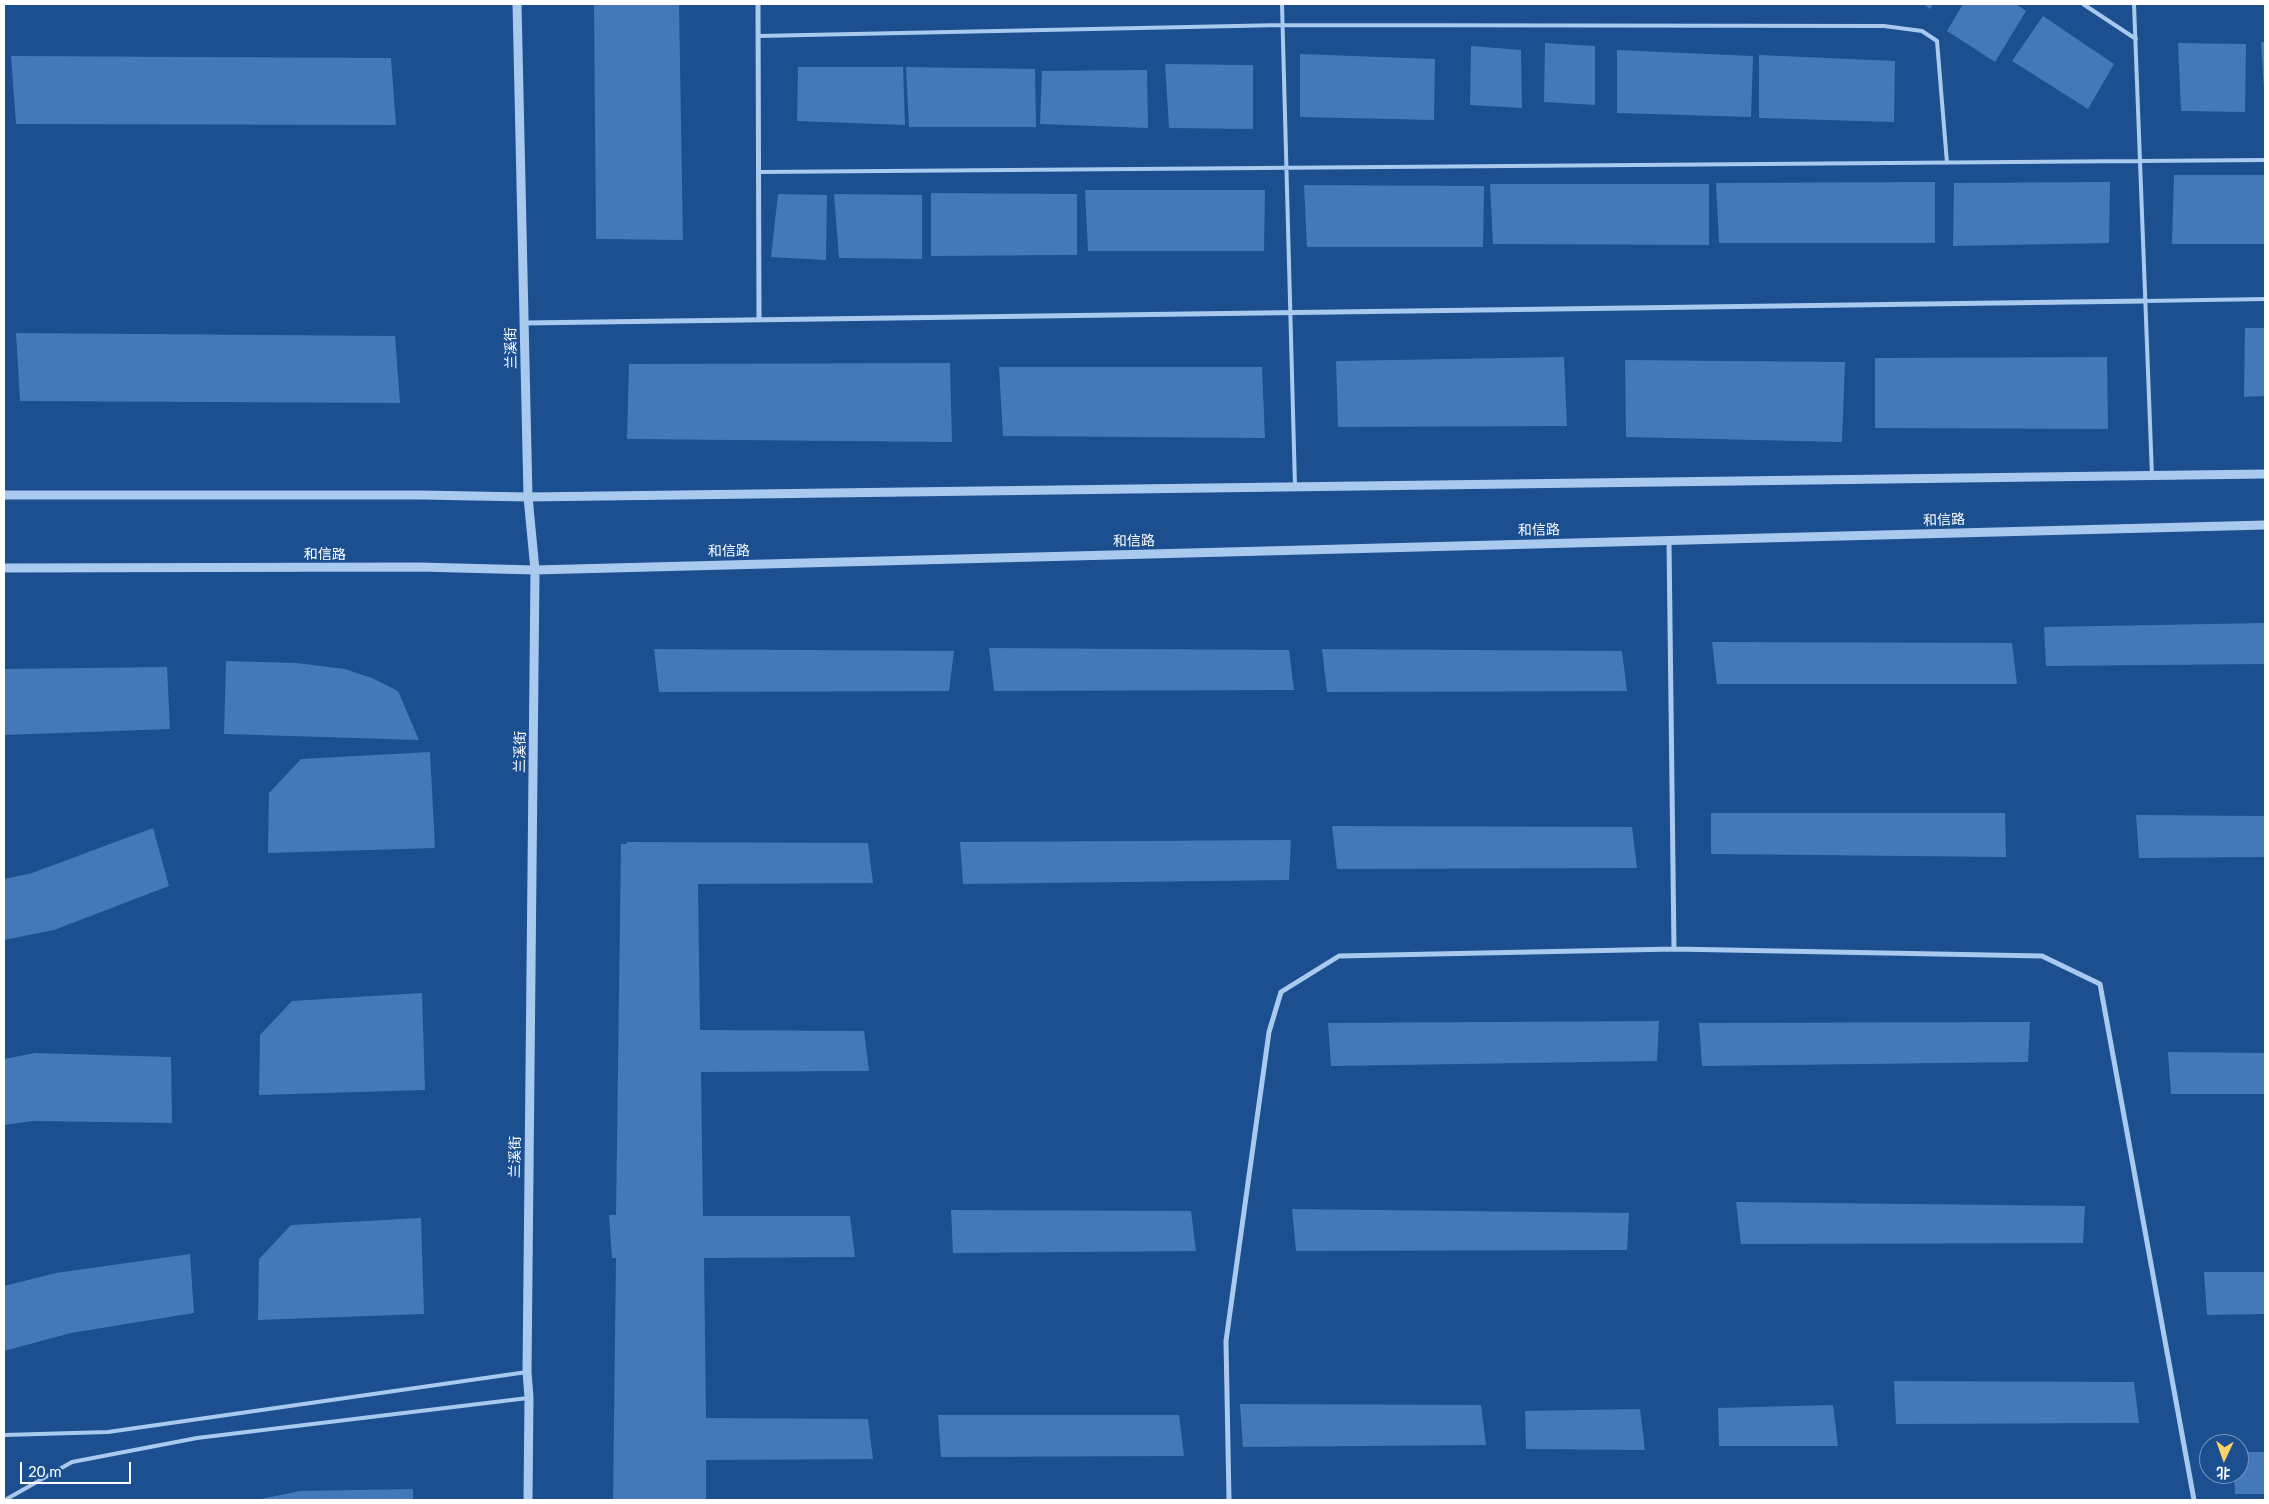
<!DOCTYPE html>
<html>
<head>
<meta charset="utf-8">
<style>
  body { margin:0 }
  #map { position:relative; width:2269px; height:1504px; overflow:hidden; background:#1b4f8f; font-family:Lato,"Noto Sans SC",sans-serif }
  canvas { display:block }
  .frame { position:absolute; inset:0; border:5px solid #fff; pointer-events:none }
  .north { position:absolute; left:2199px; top:1434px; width:50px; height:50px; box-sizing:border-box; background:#1b4f8f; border:1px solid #7695bc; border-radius:50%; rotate:183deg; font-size:14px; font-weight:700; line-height:20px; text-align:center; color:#fff }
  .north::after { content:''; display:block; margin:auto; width:18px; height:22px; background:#ffd166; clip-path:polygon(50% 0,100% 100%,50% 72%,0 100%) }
  .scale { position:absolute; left:20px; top:1462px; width:111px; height:22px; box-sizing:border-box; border:2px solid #fff; border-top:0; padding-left:6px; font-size:15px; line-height:18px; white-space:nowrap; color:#fff; -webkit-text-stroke:4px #1b4f8f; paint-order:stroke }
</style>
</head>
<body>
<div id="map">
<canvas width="2269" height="1504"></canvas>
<div class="frame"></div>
<div class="north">北</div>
<div class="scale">20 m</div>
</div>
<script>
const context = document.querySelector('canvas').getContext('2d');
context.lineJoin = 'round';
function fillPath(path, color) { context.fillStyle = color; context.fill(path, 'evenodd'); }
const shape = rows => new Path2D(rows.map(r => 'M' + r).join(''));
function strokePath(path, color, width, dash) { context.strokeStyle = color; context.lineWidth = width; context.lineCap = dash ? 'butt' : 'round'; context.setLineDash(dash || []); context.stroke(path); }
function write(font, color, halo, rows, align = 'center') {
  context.font = font + ' Lato,"Noto Sans SC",sans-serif'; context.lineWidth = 4; context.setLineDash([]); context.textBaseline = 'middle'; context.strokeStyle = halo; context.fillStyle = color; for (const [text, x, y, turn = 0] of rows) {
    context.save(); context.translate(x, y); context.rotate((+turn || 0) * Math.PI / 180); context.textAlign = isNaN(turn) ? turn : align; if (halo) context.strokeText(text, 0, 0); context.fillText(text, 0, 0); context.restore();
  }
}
fillPath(shape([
  [594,4,679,4,683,240,596,239],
  [1923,4,1933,4,1930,9],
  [1963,4,2016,4,2026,11,1995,62,1947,31],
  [2043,16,2114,64,2088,109,2012,61],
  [2261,42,2265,42,2265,90,2264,90],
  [1545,43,1595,46,1595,105,1544,102],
  [2178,43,2246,44,2245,112,2181,111],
  [1471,46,1521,50,1522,108,1470,105],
  [1617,50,1753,56,1751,117,1617,113],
  [1300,54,1435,59,1434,120,1300,117],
  [1759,55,1895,61,1894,122,1759,118],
  [11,56,391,58,396,125,16,124],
  [1165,64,1253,65,1253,129,1169,128],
  [798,67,903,67,905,125,797,121],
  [906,67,1035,69,1036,127,909,127],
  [1147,70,1148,128,1040,124,1042,71],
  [2174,175,2265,175,2265,244,2172,244],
  [1935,182,1935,243,1719,243,1716,183],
  [2110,182,2109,243,1953,246,1954,183],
  [1490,184,1709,184,1709,245,1493,244],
  [1304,185,1484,186,1483,247,1307,247],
  [1085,190,1265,190,1264,251,1088,251],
  [931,193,1077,194,1077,255,931,256],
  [778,194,827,195,826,260,771,257],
  [834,194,922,195,922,259,839,258],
  [2245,328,2265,328,2265,396,2244,397],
  [16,333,395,336,400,403,20,401],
  [1564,357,1567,426,1338,427,1336,361],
  [2107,357,2108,429,1875,428,1875,358],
  [1625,360,1845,362,1842,442,1626,437],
  [950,363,952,442,627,439,629,364],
  [999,367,1262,367,1265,438,1003,436],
  [2265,623,2265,664,2046,666,2044,627],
  [1712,642,2012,643,2017,684,1717,684],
  [989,648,1289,650,1294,690,994,691],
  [654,649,954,651,949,691,659,692],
  [1322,649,1622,651,1627,691,1327,692],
  [226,661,297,663,345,669,372,678,398,691,419,740,224,734],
  [167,667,170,729,4,735,4,669],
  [430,752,435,848,268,853,269,793,301,759],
  [1711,813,2005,813,2006,857,1711,854],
  [2136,815,2265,816,2265,857,2139,858],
  [1332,826,1632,827,1637,868,1337,869],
  [153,828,169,886,54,930,4,940,4,879,32,873],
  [1291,840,1289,880,963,884,960,842],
  [627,842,868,843,873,883,698,884,700,1030,864,1031,869,1071,701,1072,703,1216,850,1216,855,1257,704,1258,706,1418,868,1419,873,1459,706,1460,706,1500,613,1500,616,1258,612,1258,609,1215,616,1215,621,844,627,844],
  [422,993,425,1090,259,1095,260,1035,292,1001],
  [1659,1021,1657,1061,1331,1066,1328,1023],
  [2030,1022,2028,1062,1702,1066,1699,1023],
  [2168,1052,2265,1053,2265,1094,2171,1094],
  [35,1053,171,1057,172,1123,33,1121,4,1125,4,1059],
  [1736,1202,2085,1206,2083,1243,1741,1244],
  [1292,1209,1629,1213,1627,1250,1296,1251],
  [951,1210,1191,1211,1196,1251,953,1253],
  [421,1218,424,1314,258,1320,259,1259,291,1225],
  [190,1254,194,1313,71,1333,4,1351,4,1286,56,1273],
  [2204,1272,2265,1272,2265,1314,2207,1315],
  [1894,1381,2134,1382,2139,1423,1896,1424],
  [1240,1404,1481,1405,1486,1445,1243,1447],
  [1833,1405,1838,1446,1719,1446,1718,1408],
  [1640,1409,1645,1450,1526,1449,1525,1411],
  [938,1415,1179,1415,1184,1456,941,1457],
  [2239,1452,2265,1452,2265,1494,2235,1494,2234,1474,2239,1474],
  [413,1489,413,1500,261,1499,300,1491]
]), '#4478b7');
strokePath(shape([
  [1282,4,1295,486],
  [2083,4,2136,39],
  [2134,4,2152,476],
  [758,36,1283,25,1884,26,1922,31,1937,41,1947,163],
  [758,172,2265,160],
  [2145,301,2265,299],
  [4,1435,108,1432,527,1372],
  [5,1500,72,1462,197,1438,528,1398]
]), '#a9c9ee', 4);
strokePath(shape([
  [758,4,759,320],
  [524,323,2145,301],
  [1669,541,1674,949],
  [1229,1500,1226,1341,1269,1032,1281,992,1339,956,1674,949,2042,956,2100,984,2194,1500]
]), '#a9c9ee', 5);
strokePath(shape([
  [517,4,528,497,535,570,527,1372,529,1397,528,1500],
  [4,495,421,495,528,497,2265,474],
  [4,568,419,567,535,570,2265,525]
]), '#a9c9ee', 9);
write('14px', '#fff', '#1b4f8f', [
  ["兰溪街",511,348,-91],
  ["和信路",1944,520,-2],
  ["和信路",1539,530,-1],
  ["和信路",1134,541,-1],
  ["和信路",729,551,-1],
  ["和信路",325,554],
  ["兰溪街",520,752,-89],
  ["兰溪街",515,1157,-89]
]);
</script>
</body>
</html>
